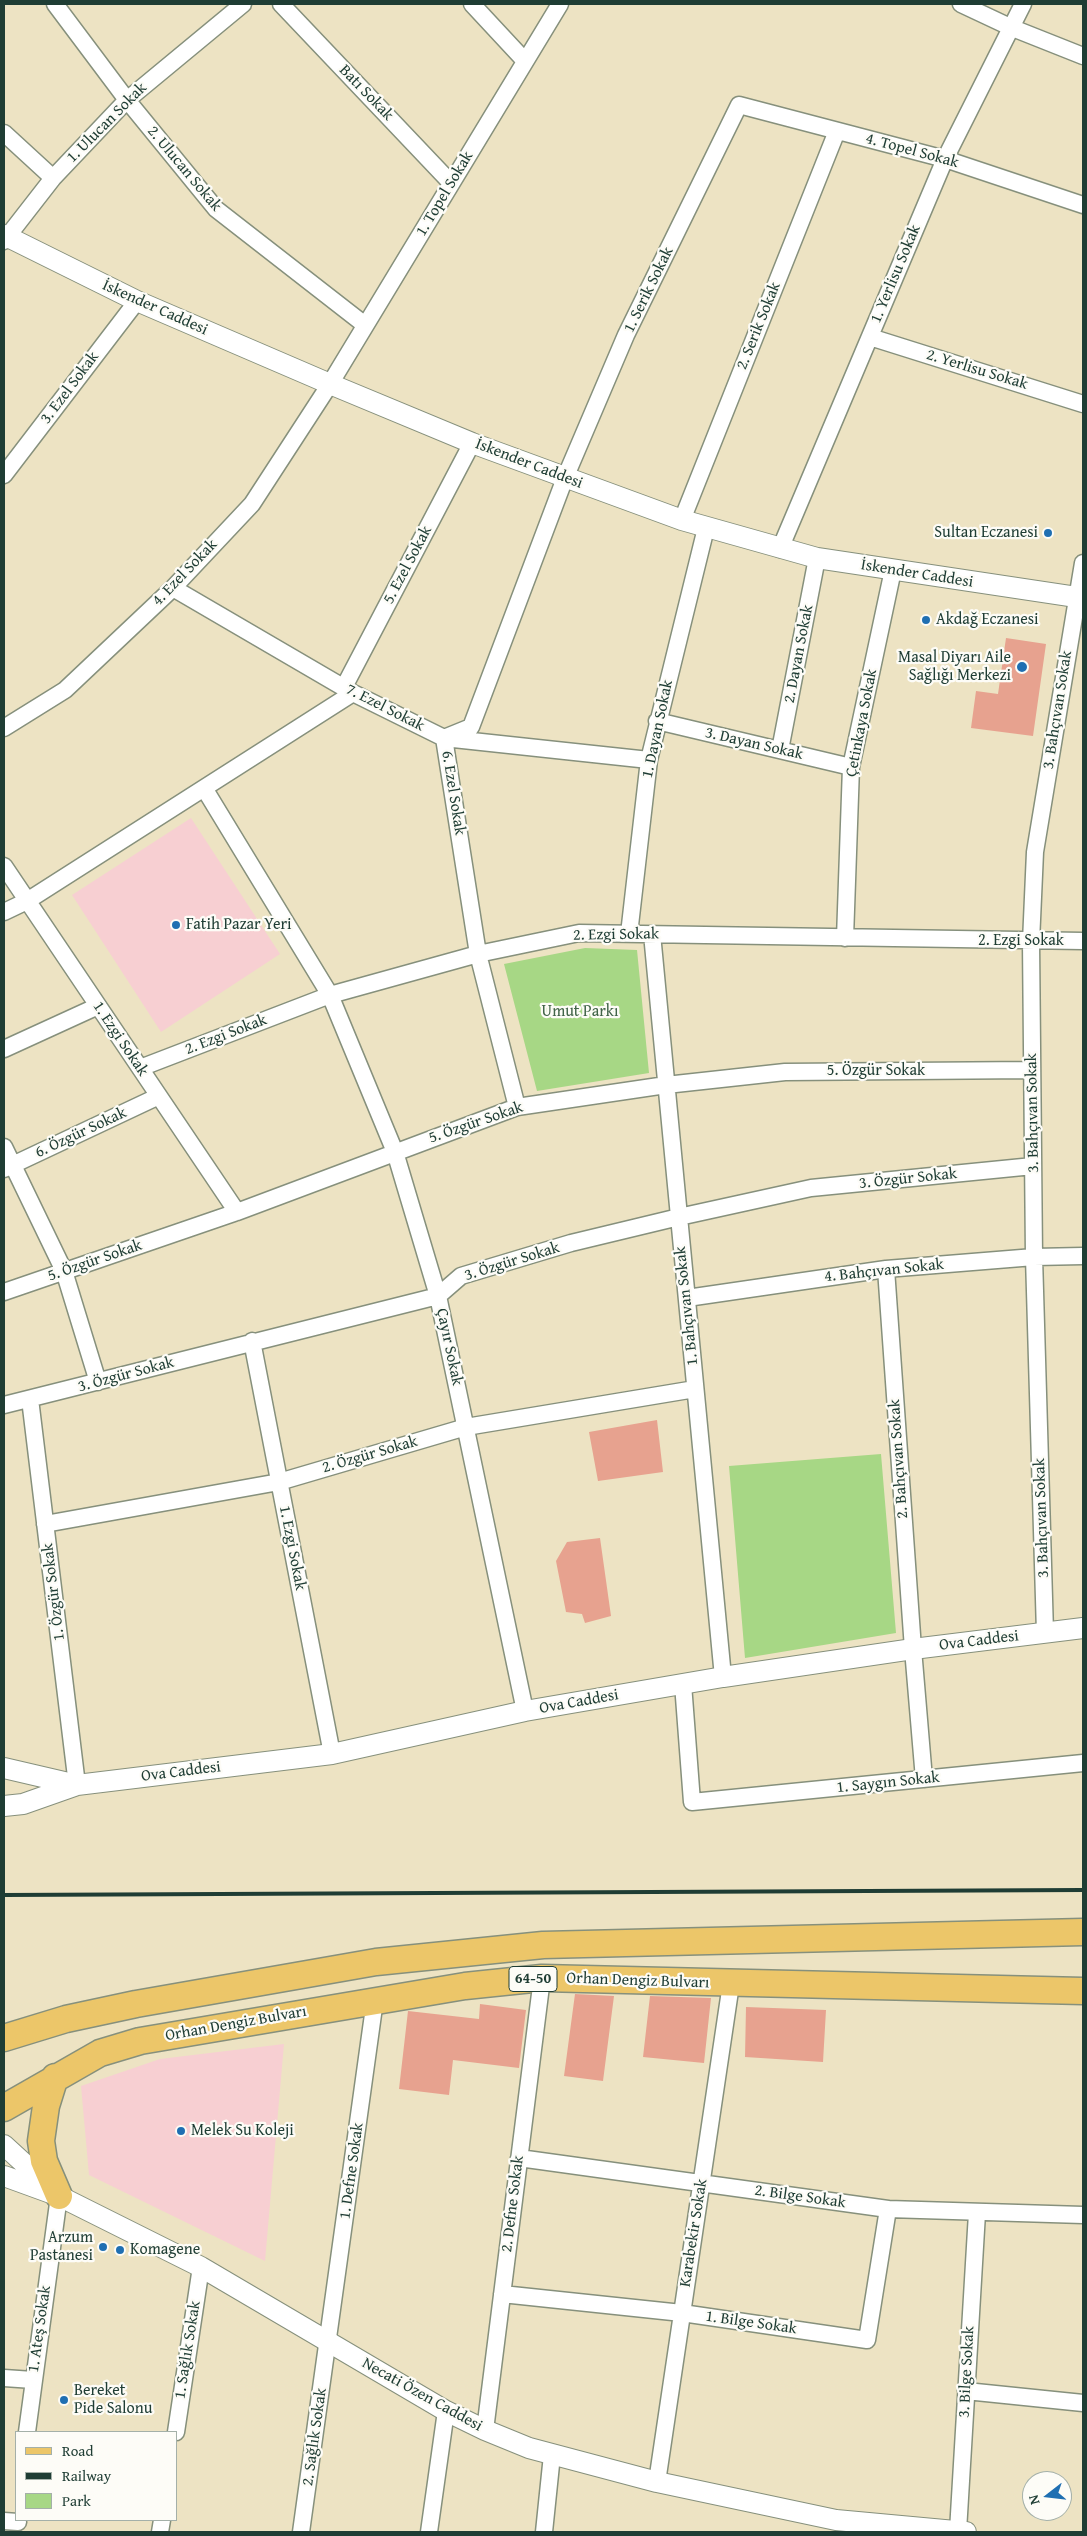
<!DOCTYPE html>
<html>
<head>
<meta charset="utf-8">
<style>
  body { margin:0 }
  #map { position:relative; width:1087px; height:2536px; overflow:hidden; background:#ede3c3; font-family:"Gentium Book Plus",serif }
  canvas { display:block }
  .frame { position:absolute; inset:0; border:5px solid #1f3d34; pointer-events:none }
  .legend { position:absolute; left:15px; top:2431px; width:162px; height:90px; box-sizing:border-box; background:#fdfcf7; border:1px solid #a4b0a9; margin:0; padding:6px 9px; list-style:none; font-size:15px; color:#1f3d34 }
  .legend li { display:flex; align-items:center; gap:10px; height:25px }
  .legend b { width:25px; border:1px solid #a4b0a9 }
  .north { position:absolute; left:1022px; top:2471px; width:50px; height:50px; box-sizing:border-box; background:#fdfcf7; border:1px solid #a4b0a9; border-radius:50%; rotate:254deg; font-size:14px; font-weight:700; line-height:20px; text-align:center; color:#1f3d34 }
  .north::after { content:''; display:block; margin:auto; width:18px; height:22px; background:#1f6fb2; clip-path:polygon(50% 0,100% 100%,50% 72%,0 100%) }
</style>
</head>
<body>
<div id="map">
<canvas width="1087" height="2536"></canvas>
<div class="frame"></div>
<ul class="legend">
<li><b style="height:6px;background:#ecc669"></b>Road</li>
<li><b style="height:6px;background:#1f3d34"></b>Railway</li>
<li><b style="height:14px;background:#a7d785"></b>Park</li>
</ul>
<div class="north">N</div>
</div>
<script>
const context = document.querySelector('canvas').getContext('2d');
context.lineJoin = 'round';
function fillPath(path, color) { context.fillStyle = color; context.fill(path, 'evenodd'); }
const shape = rows => new Path2D(rows.map(r => 'M' + r).join(''));
function strokePath(path, color, width, dash) { context.strokeStyle = color; context.lineWidth = width; context.lineCap = dash ? 'butt' : 'round'; context.setLineDash(dash || []); context.stroke(path); }
function write(font, color, halo, rows, align = 'center') {
  context.font = font + ' "Gentium Book Plus",serif'; context.lineWidth = 4.5; context.setLineDash([]); context.textBaseline = 'middle'; context.strokeStyle = halo; context.fillStyle = color; for (const [text, x, y, turn = 0] of rows) {
    context.save(); context.translate(x, y); context.rotate((+turn || 0) * Math.PI / 180); context.textAlign = isNaN(turn) ? turn : align; if (halo) context.strokeText(text, 0, 0); context.fillText(text, 0, 0); context.restore();
  }
}
fillPath(shape([
  [191,818,280,954,161,1032,72,895],
  [284,2044,265,2261,89,2175,81,2086,160,2059]
]), '#f7cfd2');
fillPath(shape([
  [585,948,637,950,649,1073,537,1091,504,964],
  [881,1454,896,1633,745,1658,729,1466]
]), '#a7d785');
fillPath(shape([
  [1006,638,1046,644,1033,736,971,728,976,691,998,694],
  [657,1420,663,1472,598,1481,589,1432],
  [600,1538,611,1616,585,1623,582,1614,566,1612,556,1561,567,1542],
  [575,1994,614,1996,603,2081,564,2076],
  [650,1996,711,1998,704,2063,643,2057],
  [480,2004,526,2010,519,2068,453,2060,449,2095,399,2089,408,2011,479,2019],
  [746,2007,826,2010,823,2062,745,2057]
]), '#e7a28f');
const minor = shape([
  [55,4,127,100,216,209,365,325],
  [281,4,451,183],
  [472,4,525,61],
  [961,4,1010,27,1083,56],
  [4,133,53,178],
  [4,241,53,178,127,100,243,4],
  [870,337,1083,404],
  [4,475,137,301],
  [682,520,837,131],
  [780,549,945,159,1023,4],
  [173,588,353,693,444,738,649,760],
  [344,687,472,443],
  [657,721,851,767],
  [4,728,65,690,173,588,252,504,330,384,560,4],
  [780,750,817,558],
  [204,788,330,995,395,1152,438,1296,525,1711],
  [4,866,237,1212],
  [4,912,27,901,353,693],
  [629,934,649,760,706,528],
  [652,934,723,1677],
  [845,938,851,767,893,570],
  [4,1049,98,1006],
  [140,1068,330,995,478,954,579,933,1083,941],
  [517,1107,478,954,444,738,471,727,565,478,626,335,739,105,945,159,1083,205],
  [4,1147,64,1271,98,1382],
  [4,1169,159,1096],
  [886,1269,913,1649,924,1779],
  [4,1292,237,1212,517,1107,666,1085,785,1072,1032,1070],
  [687,1298,886,1269,1034,1257,1083,1256],
  [252,1341,332,1754],
  [30,1399,77,1785],
  [4,1405,438,1296,461,1276,571,1243,679,1217,811,1188,1033,1166],
  [45,1524,279,1482,466,1427,695,1389],
  [1045,1633,1034,1257,1031,942,1035,852,1083,563],
  [683,1684,692,1802,1083,1763],
  [519,2158,888,2209,1083,2215],
  [502,2294,682,2313,867,2340,888,2209],
  [4,2378,33,2380],
  [966,2391,1083,2403],
  [485,2430,542,1978],
  [27,2432,59,2196],
  [176,2432,201,2267],
  [657,2482,731,1984],
  [4,2521,18,2522],
  [958,2531,977,2213],
  [160,2532,162,2520],
  [301,2532,375,2000],
  [429,2532,446,2411],
  [544,2532,552,2455]
]);
const tertiary = shape([
  [4,235,137,301,330,384,472,443,682,520,817,558,1083,598],
  [4,1768,77,1785],
  [4,1806,23,1804,77,1785,332,1754,525,1711,723,1677,913,1649,1083,1628],
  [4,2145,52,2189],
  [4,2176,59,2196,201,2267,446,2411,485,2430,529,2448,657,2482,836,2520,966,2532]
]);
const primary = shape([
  [4,2038,66,2019,136,2004,376,1962,543,1945,1083,1932],
  [55,2077,46,2106,41,2141,44,2161,59,2196],
  [4,2108,100,2053,140,2041,465,1986,542,1978,1083,1991]
]);
strokePath(minor, '#86907c', 19);
strokePath(tertiary, '#86907c', 22);
strokePath(primary, '#86907c', 29);
strokePath(minor, '#fff', 16);
strokePath(tertiary, '#fff', 20);
strokePath(primary, '#ecc669', 26);
strokePath(shape([
  [4,1895,1083,1890]
]), '#1f3d34', 4);
for (const [x, y, r, color] of [
  [1048,533,5,"#1f6fb2"],
  [926,620,5,"#1f6fb2"],
  [1022,667,6,"#1f6fb2"],
  [176,925,5,"#1f6fb2"],
  [181,2131,5,"#1f6fb2"],
  [103,2247,5,"#1f6fb2"],
  [120,2250,5,"#1f6fb2"],
  [64,2400,5,"#1f6fb2"]
]) { const dot = new Path2D(); dot.arc(x, y, r, 0, 2 * Math.PI); context.fillStyle = color; context.fill(dot); strokePath(dot, '#fdfcf7', 2); }
for (const [x, y, w] of [
  [533,1979,48]
]) { const box = new Path2D(); box.roundRect(x - w / 2, y - 12.5, w, 25, 4); context.fillStyle = '#fdfcf7'; context.fill(box); strokePath(box, '#1f3d34', 1); }
write('bold 15px', '#1f3d34', null, [
  ["64-50",533,1979]
]);
write('16px', '#1f3d34', '#fdfcf7', [
  ["Batı Sokak",366,93,46],
  ["1. Ulucan Sokak",107,123,-45],
  ["4. Topel Sokak",912,151,15],
  ["2. Ulucan Sokak",184,169,50],
  ["1. Topel Sokak",445,194,-59],
  ["1. Yerlisu Sokak",896,274,-67],
  ["1. Serik Sokak",649,290,-64],
  ["İskender Caddesi",155,308,24],
  ["2. Serik Sokak",759,326,-68],
  ["2. Yerlisu Sokak",977,370,17],
  ["3. Ezel Sokak",70,388,-53],
  ["İskender Caddesi",529,464,21],
  ["5. Ezel Sokak",408,565,-62],
  ["4. Ezel Sokak",185,573,-46],
  ["İskender Caddesi",917,574,9],
  ["2. Dayan Sokak",799,654,-79],
  ["7. Ezel Sokak",385,708,27],
  ["3. Bahçıvan Sokak",1058,710,-81],
  ["Çetinkaya Sokak",862,723,-79],
  ["1. Dayan Sokak",658,729,-78],
  ["3. Dayan Sokak",754,744,13],
  ["6. Ezel Sokak",453,793,81],
  ["2. Ezgi Sokak",616,935,-1],
  ["2. Ezgi Sokak",1021,941],
  ["2. Ezgi Sokak",226,1035,-21],
  ["1. Ezgi Sokak",120,1039,56],
  ["5. Özgür Sokak",876,1071],
  ["3. Bahçıvan Sokak",1033,1113,-91],
  ["5. Özgür Sokak",476,1123,-19],
  ["6. Özgür Sokak",81,1133,-25],
  ["3. Özgür Sokak",908,1179,-6],
  ["5. Özgür Sokak",95,1261,-19],
  ["3. Özgür Sokak",512,1262,-17],
  ["4. Bahçıvan Sokak",884,1271,-6],
  ["1. Bahçıvan Sokak",687,1306,-96],
  ["Çayır Sokak",449,1347,78],
  ["3. Özgür Sokak",126,1375,-15],
  ["2. Özgür Sokak",370,1455,-16],
  ["2. Bahçıvan Sokak",899,1459,-94],
  ["3. Bahçıvan Sokak",1042,1518,-92],
  ["1. Ezgi Sokak",292,1548,79],
  ["1. Özgür Sokak",54,1592,-97],
  ["Ova Caddesi",979,1641,-7],
  ["Ova Caddesi",579,1702,-10],
  ["Ova Caddesi",181,1772,-7],
  ["1. Saygın Sokak",888,1783,-6],
  ["Orhan Dengiz Bulvarı",638,1981,2],
  ["Orhan Dengiz Bulvarı",236,2024,-10],
  ["1. Defne Sokak",352,2171,-82],
  ["2. Bilge Sokak",800,2197,8],
  ["2. Defne Sokak",513,2204,-83],
  ["Karabekir Sokak",694,2233,-81],
  ["1. Bilge Sokak",751,2323,8],
  ["1. Ateş Sokak",40,2329,-82],
  ["1. Sağlık Sokak",188,2350,-81],
  ["3. Bilge Sokak",967,2372,-87],
  ["Necati Özen Caddesi",422,2395,29],
  ["2. Sağlık Sokak",315,2437,-82]
]);
write('16px', '#1f3d34', '#fdfcf7', [
  ["Sultan Eczanesi",1038,533,"right"],
  ["Akdağ Eczanesi",936,620],
  ["Masal Diyarı Aile",1011,658,"right"],
  ["Sağlığı Merkezi",1011,676,"right"],
  ["Fatih Pazar Yeri",186,925],
  ["Melek Su Koleji",191,2131],
  ["Arzum",93,2238,"right"],
  ["Pastanesi",93,2256,"right"],
  ["Komagene",130,2250],
  ["Bereket",74,2391],
  ["Pide Salonu",74,2409]
], 'left');
write('16px', '#416448', '#fdfcf7', [
  ["Umut Parkı",580,1012]
]);
</script>
</body>
</html>
